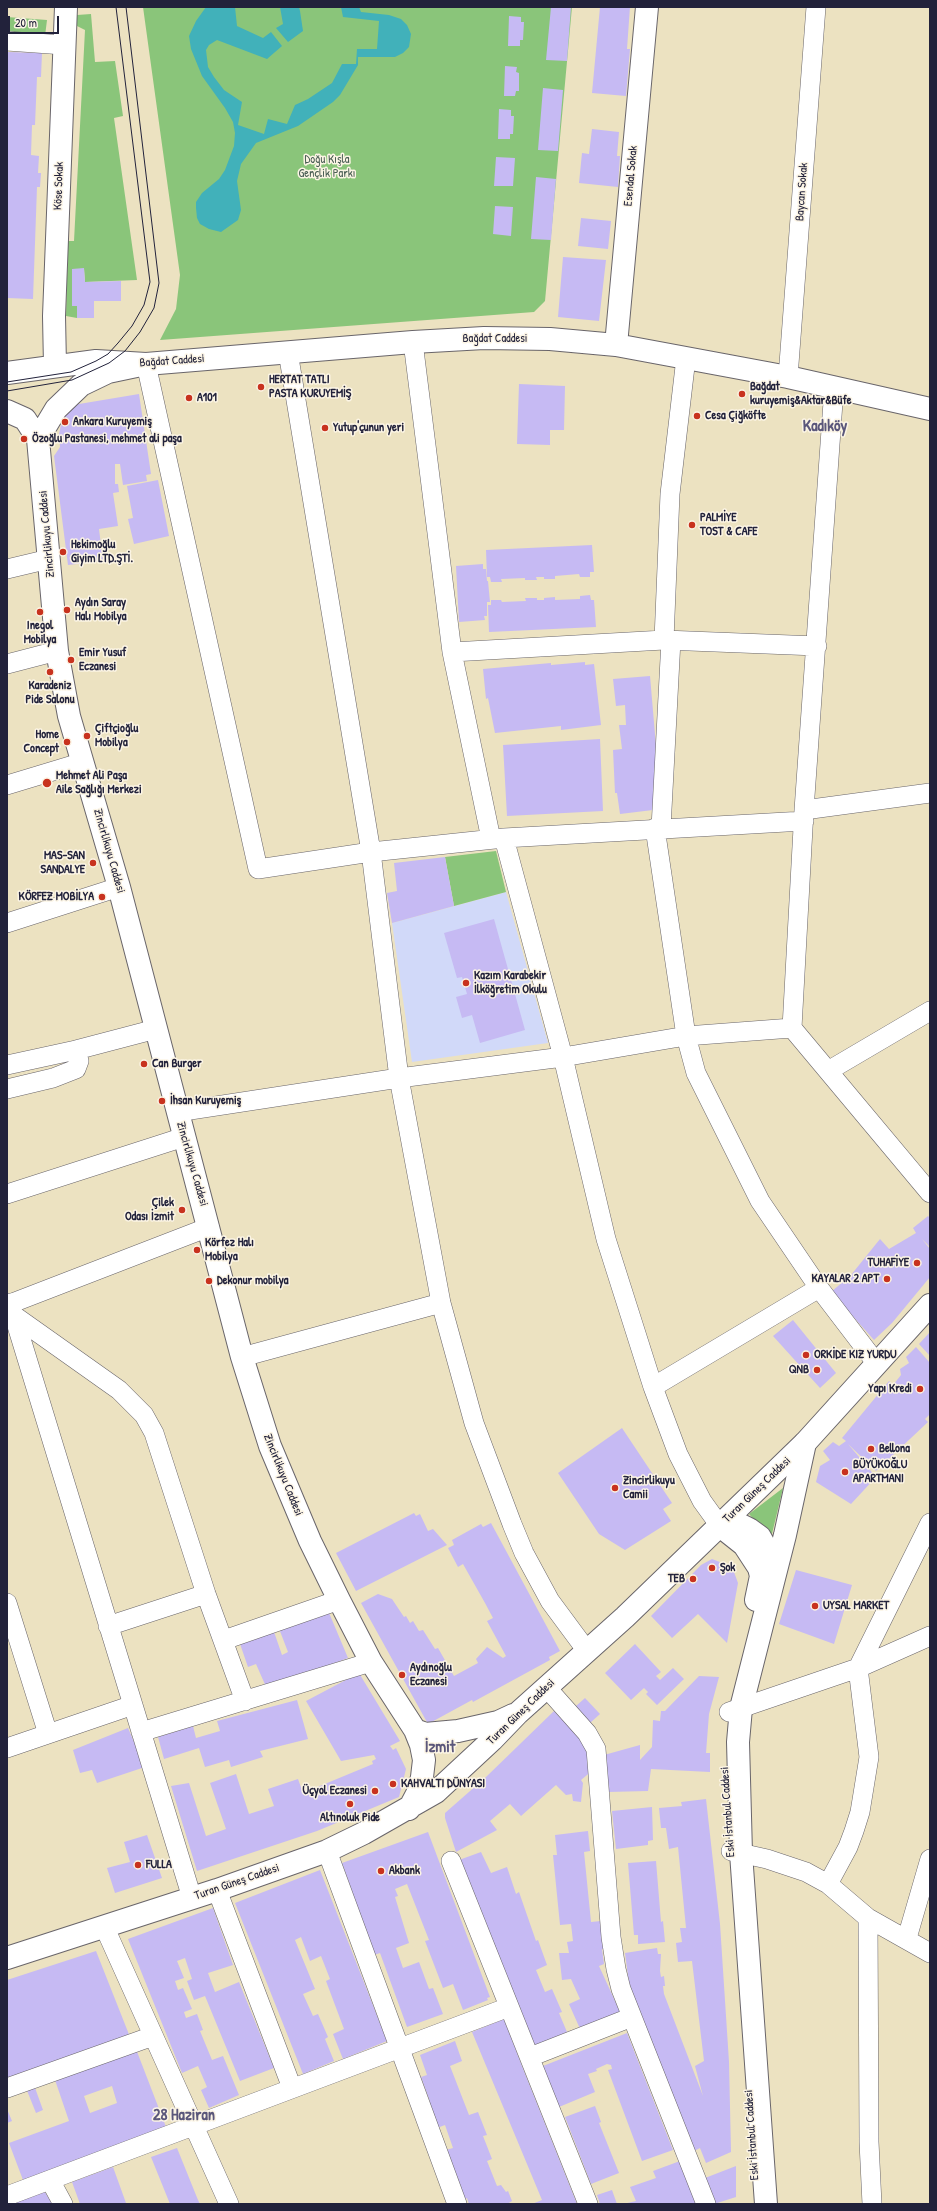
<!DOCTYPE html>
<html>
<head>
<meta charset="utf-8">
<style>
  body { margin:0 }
  #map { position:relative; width:937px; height:2211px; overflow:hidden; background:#ece2c1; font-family:"Patrick Hand",sans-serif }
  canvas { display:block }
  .frame { position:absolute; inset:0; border:8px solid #22223b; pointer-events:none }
  .scale { position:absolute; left:8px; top:16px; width:51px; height:18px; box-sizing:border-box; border:2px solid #22223b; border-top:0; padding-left:5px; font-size:12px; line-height:14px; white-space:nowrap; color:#22223b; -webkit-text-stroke:3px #fcf5e5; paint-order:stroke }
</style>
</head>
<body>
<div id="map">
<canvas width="937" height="2211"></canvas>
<div class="frame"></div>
<div class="scale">20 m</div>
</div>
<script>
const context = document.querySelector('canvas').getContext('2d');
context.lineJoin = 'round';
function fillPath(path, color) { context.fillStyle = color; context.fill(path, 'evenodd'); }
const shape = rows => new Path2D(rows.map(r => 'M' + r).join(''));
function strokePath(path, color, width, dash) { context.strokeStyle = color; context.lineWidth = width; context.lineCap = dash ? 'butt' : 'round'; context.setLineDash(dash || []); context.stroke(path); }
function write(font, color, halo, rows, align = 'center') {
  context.font = font + ' "Patrick Hand",sans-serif'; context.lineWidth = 3; context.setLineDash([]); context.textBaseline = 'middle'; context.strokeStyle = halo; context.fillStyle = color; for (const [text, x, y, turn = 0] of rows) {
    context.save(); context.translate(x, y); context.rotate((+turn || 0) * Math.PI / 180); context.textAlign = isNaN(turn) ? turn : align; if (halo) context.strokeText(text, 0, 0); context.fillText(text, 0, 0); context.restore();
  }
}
fillPath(shape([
  [506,892,548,1043,412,1062,392,923]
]), '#d1d9f9');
fillPath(shape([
  [143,7,572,7,545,301,534,312,160,340,176,309,180,275],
  [91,14,95,62,115,61,123,116,114,118,137,280,85,282,84,269,72,269,72,306,77,306,77,318,66,316,68,241,74,241,85,30,75,25,77,15],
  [7,17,47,20,45,36,7,33],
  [496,851,506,892,454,906,445,857],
  [783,1488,771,1538,749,1514]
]), '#8ac57a');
fillPath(shape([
  [206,7,235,7,237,26,263,38,271,32,282,46,267,59,217,40,209,45,206,50,208,67,214,77,224,90,242,102,238,125,264,134,268,119,287,124,295,105,308,99,332,83,342,64,356,64,357,49,377,49,379,21,343,17,341,7,359,7,361,12,389,15,401,19,407,25,411,34,409,47,403,53,395,57,358,57,358,65,340,95,333,102,298,126,256,143,241,164,237,181,241,210,238,220,221,232,209,229,200,224,197,218,196,208,196,202,202,193,219,179,225,170,234,146,235,133,233,122,225,108,202,76,191,49,189,36,196,21],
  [280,7,299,7,300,11,303,31,288,42,276,28,283,24]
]), '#41b1ba');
fillPath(shape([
  [551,7,571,7,567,61,546,60],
  [600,7,630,7,627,49,630,49,626,96,592,93],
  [509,16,521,17,521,22,524,22,523,40,520,40,520,46,508,46],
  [7,52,42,53,41,77,37,77,35,125,32,125,31,155,39,156,38,173,41,173,40,187,37,187,33,299,7,298],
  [505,66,517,67,516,72,519,73,519,91,516,91,515,96,504,96],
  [543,88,563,90,558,151,538,150],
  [499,109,511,110,511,116,514,116,513,134,510,134,510,139,498,139],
  [592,129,619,132,617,156,620,156,618,187,579,183,582,153,589,154],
  [496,157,515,158,513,186,494,186],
  [536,177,556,179,551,240,531,239],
  [495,206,513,207,511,236,493,234],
  [581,218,611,221,608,249,578,246],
  [563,257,606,260,599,321,558,317],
  [84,268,85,282,121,281,121,301,94,301,94,318,77,318,77,306,72,306,72,269],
  [519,384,565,386,564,430,550,430,550,445,517,444],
  [139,394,151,474,146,475,147,481,123,485,120,464,115,464,115,484,118,484,119,492,113,493,118,526,99,529,103,561,68,565,54,456,60,447,59,434,63,416,73,405],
  [158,480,169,536,134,544,128,519,133,518,127,486],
  [592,545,594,572,590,572,590,577,580,577,579,574,555,576,555,579,544,579,544,577,536,577,537,580,525,580,525,578,501,579,502,582,491,582,490,577,487,577,486,550],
  [483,564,483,569,486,569,487,581,488,581,490,602,487,602,487,616,484,616,485,620,459,622,456,566],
  [590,595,591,600,594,600,596,627,489,632,488,605,491,605,491,600,501,600,502,602,526,601,525,598,537,598,537,600,544,600,544,598,555,597,555,600,580,599,580,596],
  [585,662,585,665,594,664,601,725,561,730,561,726,495,733,488,698,486,699,483,669,551,663,551,665],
  [650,676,656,746,653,810,620,814,617,793,615,793,613,750,622,749,619,725,626,725,625,705,616,706,613,679],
  [600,739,603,811,507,816,503,745],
  [445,857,454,906,392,923,387,893,397,891,394,863],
  [494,919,525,1030,480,1043,472,1015,462,1018,456,997,467,994,462,977,457,978,444,933],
  [928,1216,930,1218,930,1247,922,1239,930,1249,930,1277,892,1323,874,1340,831,1292,851,1275,880,1239,889,1249,916,1233,913,1228],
  [793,1320,836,1373,820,1388,773,1336],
  [930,1332,930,1356,919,1344],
  [916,1347,930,1363,930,1414,925,1419,928,1422,876,1471,848,1444,876,1477,851,1504,816,1482,820,1466,830,1460,823,1451,833,1442,839,1446,846,1441,842,1438,889,1381,893,1385,901,1375,900,1369,909,1363,906,1357],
  [622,1428,672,1503,663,1509,671,1521,625,1550,599,1534,558,1473],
  [414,1513,416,1516,420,1514,428,1531,433,1529,447,1545,356,1591,336,1553],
  [491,1523,560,1651,549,1657,550,1660,473,1702,472,1700,428,1724,361,1603,378,1594,392,1599,404,1617,406,1616,410,1623,413,1621,419,1631,423,1630,435,1649,438,1648,454,1676,478,1663,476,1659,487,1647,503,1658,506,1656,487,1621,493,1618,485,1603,463,1564,458,1567,448,1548,454,1545,452,1540,481,1524,483,1527],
  [712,1559,725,1564,734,1572,738,1583,727,1643,698,1614,672,1638,651,1616,701,1565],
  [796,1570,852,1585,834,1644,779,1624],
  [327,1608,348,1658,267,1689,256,1664,248,1667,239,1641,273,1629,282,1655,288,1652,278,1626],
  [635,1644,661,1672,656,1676,660,1680,673,1668,684,1679,657,1705,646,1694,648,1692,644,1688,631,1700,605,1673],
  [359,1673,400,1741,390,1746,393,1750,396,1748,406,1769,399,1797,317,1831,197,1871,171,1786,189,1783,206,1836,226,1829,210,1783,236,1774,249,1814,274,1806,268,1789,298,1779,303,1793,373,1764,372,1761,376,1759,374,1755,341,1761,306,1701],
  [699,1676,719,1677,709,1714,706,1753,710,1753,710,1772,651,1769,648,1791,608,1792,604,1755,640,1745,640,1760,652,1747,653,1720,660,1721,661,1711,665,1711],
  [585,1698,600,1714,590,1723,576,1706],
  [297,1700,308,1739,260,1751,263,1757,231,1767,229,1760,205,1767,199,1748,164,1759,158,1737,193,1726,196,1738,220,1731,217,1721],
  [554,1711,588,1745,593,1770,581,1780,583,1783,581,1802,573,1801,572,1794,566,1795,556,1785,521,1816,510,1804,490,1821,497,1830,456,1852,445,1818,445,1813,486,1777],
  [128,1728,145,1767,97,1783,92,1770,80,1773,73,1750],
  [706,1799,720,1924,729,2062,731,2152,706,2163,700,2148,692,2152,631,1999,625,1953,657,1948,658,1954,661,1954,660,1971,661,1977,664,1976,665,1986,663,1986,664,1994,703,2096,695,2066,704,2061,692,1961,678,1962,676,1943,682,1942,680,1928,686,1928,678,1847,669,1849,666,1828,661,1828,659,1808,682,1806,681,1802],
  [652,1807,653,1840,648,1841,648,1845,616,1849,612,1811],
  [588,1831,590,1851,584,1852,591,1922,601,1921,604,1949,602,1949,604,1964,599,1966,621,2014,581,2031,569,2004,580,1999,571,1979,562,1980,559,1953,569,1953,567,1942,573,1941,571,1924,560,1925,553,1855,557,1855,555,1835],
  [428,1832,490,1997,487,1998,488,2000,463,2010,453,1984,443,1988,425,1941,429,1940,407,1884,395,1889,398,1896,395,1897,409,1943,396,1948,403,1968,419,1962,429,1989,433,1988,443,2014,407,2027,380,1953,374,1955,342,1863],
  [147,1835,162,1878,115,1893,107,1868,130,1862,124,1842],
  [481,1852,491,1873,507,1867,516,1894,519,1892,536,1941,538,1940,547,1965,536,1970,545,1992,552,1989,562,2012,559,2013,567,2032,535,2046,459,1860],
  [656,1861,661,1922,663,1921,665,1942,638,1944,638,1935,634,1935,628,1863],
  [320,1870,387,2041,343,2059,333,2034,344,2029,326,1981,330,1979,321,1956,310,1961,301,1937,295,1940,315,1989,303,1994,313,2016,318,2014,328,2037,325,2039,334,2061,303,2074,235,1903],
  [213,1908,233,1965,208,1973,215,1992,239,1982,274,2068,240,2081,205,1996,194,2000,187,1981,192,1979,185,1958,177,1961,184,1978,175,1981,178,1990,183,1988,192,2009,184,2012,186,2018,197,2014,203,2030,200,2031,212,2060,223,2056,239,2095,209,2108,201,2090,207,2087,198,2066,182,2073,128,1939],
  [96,1951,130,2037,7,2080,7,1980],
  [504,2019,522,2066,577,2204,532,2204,542,2200,472,2032],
  [627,2033,673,2150,642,2161,608,2070,612,2069,611,2065,607,2064,596,2069,597,2071,588,2074,595,2092,559,2107,543,2066],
  [455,2041,462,2061,450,2066,469,2115,478,2112,487,2135,483,2136,492,2159,487,2161,497,2186,501,2185,506,2192,508,2191,512,2201,507,2204,469,2204,467,2198,465,2199,446,2150,453,2148,445,2125,437,2128,427,2103,430,2102,421,2077,427,2075,420,2055],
  [136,2049,166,2127,23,2180,9,2143,69,2121,54,2077],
  [112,2086,117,2103,90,2113,84,2096],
  [34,2085,43,2110,36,2113,26,2088],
  [595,2106,601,2122,599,2123,619,2173,591,2184,565,2117],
  [7,2109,12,2121,7,2123],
  [177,2148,198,2200,200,2204,170,2204,151,2157],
  [680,2161,698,2204,623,2204,636,2201,630,2187,656,2178,653,2171],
  [736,2166,736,2197,714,2204,705,2178],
  [113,2167,126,2203,80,2204,72,2182],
  [612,2190,617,2204,600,2204,597,2195],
  [45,2192,52,2204,11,2204]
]), '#c6baf3');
const minor = shape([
  [7,41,64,45],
  [413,342,452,652,491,839],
  [288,352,371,852,399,1078,441,1303,474,1423,512,1524,524,1553,550,1601,587,1651],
  [146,364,258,869,371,852,504,838,804,821],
  [788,377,816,7],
  [834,388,804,810,792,1028,930,1193],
  [7,569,49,559],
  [664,640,670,494,686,358],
  [452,652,664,640,817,646],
  [7,664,57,651],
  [7,785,83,762],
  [804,810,930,793],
  [655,828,686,1036,696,1073,760,1201,819,1288,877,1364],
  [661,828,671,640],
  [504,838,563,1057,606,1239,653,1387,678,1454,702,1501,720,1526],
  [7,923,119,887],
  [7,1065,76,1050,156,1029],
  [828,1071,930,1011],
  [7,1089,53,1078,76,1069,79,1061,76,1050],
  [177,1112,399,1078,563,1057,686,1036,792,1028],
  [7,1194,184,1137],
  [10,1303,192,1898],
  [7,1305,209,1227],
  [16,1317,119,1390,144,1415,154,1433,206,1594,245,1701],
  [242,1357,441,1303],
  [653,1387,819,1288],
  [7,1603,48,1734],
  [108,1626,206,1594],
  [224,1640,339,1600],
  [546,1687,587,1733,596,1749,611,1937,616,1969,621,1989,706,2204],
  [729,1712,858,1668,930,1636],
  [141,1732,371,1662],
  [7,1748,133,1705],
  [327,1851,457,2204],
  [731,1851,767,1859,806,1872,828,1884,868,1918,930,1953],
  [451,1861,588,2204],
  [828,1884,848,1847,854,1831,860,1812,869,1757,858,1668,930,1523],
  [217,1890,292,2088],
  [868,1918,869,2142,872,2204],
  [104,1926,229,2204],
  [907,1938,930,1859],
  [530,2057,632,2017],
  [7,2088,153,2036],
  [50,2180,63,2204],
  [7,2196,509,2007]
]);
const secondary = shape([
  [720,1526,744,1545,759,1568,761,1576,756,1600],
  [720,1526,741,1525,749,1529,760,1537,770,1555,773,1574],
  [766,2204,741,1853,738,1742,741,1708,785,1535,805,1443]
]);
const primary = shape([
  [616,345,647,7],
  [146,364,108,372,81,385,56,409,38,439,57,651,69,716,119,887,242,1357,270,1446,310,1541,339,1600,371,1662,415,1730,421,1745,424,1760,422,1777,419,1790,409,1809],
  [55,366,54,316,66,7],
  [7,373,96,361,146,364,413,342,484,338,550,339,616,345,788,377,930,409],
  [7,411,25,419,38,439],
  [415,1730,425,1734,458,1731,498,1722,513,1715],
  [7,1958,217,1890,327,1851,364,1833,436,1792,492,1740,518,1713,625,1617,805,1443,930,1305]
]);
strokePath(minor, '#69656a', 20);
strokePath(secondary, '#69656a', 24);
strokePath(primary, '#69656a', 24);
strokePath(minor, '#fff', 19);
strokePath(secondary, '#fff', 22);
strokePath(primary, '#fff', 22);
strokePath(shape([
  [7,382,71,372,96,361,108,354,118,343,132,326,144,305,150,282,116,7],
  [7,391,72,380,109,363,125,351,140,332,154,308,159,283,126,7]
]), '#22223b', 1);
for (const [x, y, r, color] of [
  [261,387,4,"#c8321e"],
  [742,394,4,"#c8321e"],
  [189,398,4,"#c8321e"],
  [697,416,4,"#c8321e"],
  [65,422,4,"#c8321e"],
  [325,428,4,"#c8321e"],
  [24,439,4,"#c8321e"],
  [692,525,4,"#c8321e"],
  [63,552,4,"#c8321e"],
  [67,610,4,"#c8321e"],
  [40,612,4,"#c8321e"],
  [71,660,4,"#c8321e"],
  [50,672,4,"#c8321e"],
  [87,736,4,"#c8321e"],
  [67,742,4,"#c8321e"],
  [47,783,5,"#c8321e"],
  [93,863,4,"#c8321e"],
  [102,897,4,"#c8321e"],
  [466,983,4,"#c8321e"],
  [144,1064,4,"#c8321e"],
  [162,1101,4,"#c8321e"],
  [182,1210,4,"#c8321e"],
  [197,1250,4,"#c8321e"],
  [917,1263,4,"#c8321e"],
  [887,1279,4,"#c8321e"],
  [209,1281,4,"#c8321e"],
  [806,1355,4,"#c8321e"],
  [817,1370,4,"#c8321e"],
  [920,1389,4,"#c8321e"],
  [871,1449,4,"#c8321e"],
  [845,1472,4,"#c8321e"],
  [615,1488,4,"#c8321e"],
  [712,1568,4,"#c8321e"],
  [693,1579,4,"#c8321e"],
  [815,1606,4,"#c8321e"],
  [402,1675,4,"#c8321e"],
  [393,1784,4,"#c8321e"],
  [375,1791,4,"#c8321e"],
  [350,1804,4,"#c8321e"],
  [138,1865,4,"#c8321e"],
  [381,1871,4,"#c8321e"]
]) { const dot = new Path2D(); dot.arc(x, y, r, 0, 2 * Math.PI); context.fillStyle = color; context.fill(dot); strokePath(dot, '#fcf5e5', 1.5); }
write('12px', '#465b51', '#fcf5e5', [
  ["Doğu Kışla",327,160],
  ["Gençlik Parkı",327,174]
]);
write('12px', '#22223b', '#fcf5e5', [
  ["Esendal Sokak",631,176,-85],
  ["Köse Sokak",59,186,-88],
  ["Baycan Sokak",802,192,-86],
  ["Bağdat Caddesi",495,339],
  ["Bağdat Caddesi",172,361,-4],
  ["Zincirlikuyu Caddesi",47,534,-95],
  ["Zincirlikuyu Caddesi",109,851,74],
  ["Zincirlikuyu Caddesi",192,1164,74],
  ["Zincirlikuyu Caddesi",283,1475,68],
  ["Turan Güneş Caddesi",757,1490,-44],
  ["Turan Güneş Caddesi",521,1712,-44],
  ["Eski İstanbul Caddesi",728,1812,-94],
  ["Turan Güneş Caddesi",237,1882,-19],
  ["Eski İstanbul Caddesi",752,2135,-94]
]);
write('bold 12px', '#22223b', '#fcf5e5', [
  ["HERTAT TATLI",269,380],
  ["PASTA KURUYEMİŞ",269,394],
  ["Bağdat",750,387],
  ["kuruyemiş&Aktar&Büfe",750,401],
  ["A101",197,398],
  ["Cesa Çiğköfte",705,416],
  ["Ankara Kuruyemiş",73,422],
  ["Yutup'çunun yeri",333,428],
  ["Özoğlu Pastanesi, mehmet ali paşa",32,439],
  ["PALMİYE",700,518],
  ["TOST & CAFE",700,532],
  ["Hekimoğlu",71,545],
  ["Giyim LTD.ŞTİ.",71,559],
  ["Aydın Saray",75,603],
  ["Halı Mobilya",75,617],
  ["Inegol",40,626,"center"],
  ["Mobilya",40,640,"center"],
  ["Emir Yusuf",79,653],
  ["Eczanesi",79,667],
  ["Karadeniz",50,686,"center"],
  ["Pide Salonu",50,700,"center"],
  ["Çiftçioğlu",95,729],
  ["Mobilya",95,743],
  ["Home",59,735,"right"],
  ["Concept",59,749,"right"],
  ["Mehmet Ali Paşa",56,776],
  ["Aile Sağlığı Merkezi",56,790],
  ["MAS-SAN",85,856,"right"],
  ["SANDALYE",85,870,"right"],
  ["KÖRFEZ MOBİLYA",94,897,"right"],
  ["Kazım Karabekir",474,976],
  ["İlköğretim Okulu",474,990],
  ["Can Burger",152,1064],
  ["İhsan Kuruyemiş",170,1101],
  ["Çilek",174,1203,"right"],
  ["Odası İzmit",174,1217,"right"],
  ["Körfez Halı",205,1243],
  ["Mobilya",205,1257],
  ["TUHAFİYE",909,1263,"right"],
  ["KAYALAR 2 APT",879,1279,"right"],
  ["Dekonur mobilya",217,1281],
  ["ORKİDE KIZ YURDU",814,1355],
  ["QNB",809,1370,"right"],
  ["Yapı Kredi",912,1389,"right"],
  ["Bellona",879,1449],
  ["BÜYÜKOĞLU",853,1465],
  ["APARTMANI",853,1479],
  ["Zincirlikuyu",623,1481],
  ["Camii",623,1495],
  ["Şok",720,1568],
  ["TEB",685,1579,"right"],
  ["UYSAL MARKET",823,1606],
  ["Aydınoğlu",410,1668],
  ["Eczanesi",410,1682],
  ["KAHVALTI DÜNYASI",401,1784],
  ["Üçyol Eczanesi",367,1791,"right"],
  ["Altınoluk Pide",350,1818,"center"],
  ["FULLA",146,1865],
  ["Akbank",389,1871]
], 'left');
write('bold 16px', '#5b577b', '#fcf5e5', [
  ["Kadıköy",825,427],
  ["İzmit",440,1748],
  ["28 Haziran",184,2116]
]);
</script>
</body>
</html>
